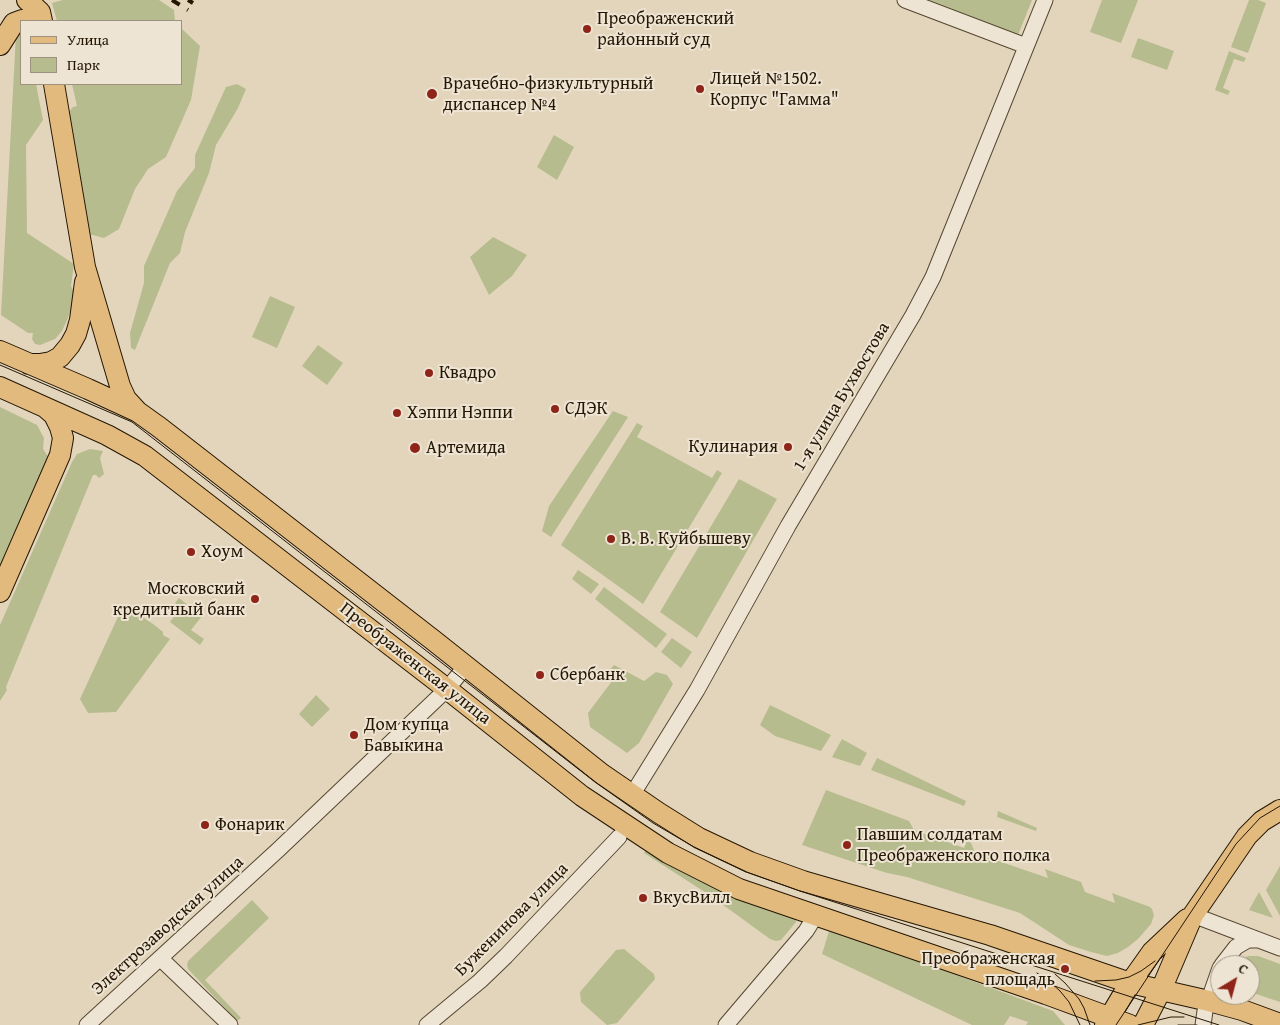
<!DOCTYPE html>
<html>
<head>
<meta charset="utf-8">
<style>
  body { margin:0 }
  #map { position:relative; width:1280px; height:1025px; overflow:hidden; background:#e3d5bb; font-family:"Gentium Book Plus",serif }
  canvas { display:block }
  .legend { position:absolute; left:20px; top:20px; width:162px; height:65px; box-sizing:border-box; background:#ede4d3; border:1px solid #9d927f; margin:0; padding:6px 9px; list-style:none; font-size:15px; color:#251602 }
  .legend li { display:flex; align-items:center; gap:10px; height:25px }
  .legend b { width:25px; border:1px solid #9d927f }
  .north { position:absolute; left:1210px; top:955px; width:50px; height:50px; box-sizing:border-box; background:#ede4d3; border:1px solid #9d927f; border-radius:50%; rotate:37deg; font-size:14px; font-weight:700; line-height:20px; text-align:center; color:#251602 }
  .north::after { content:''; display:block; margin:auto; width:18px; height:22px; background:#8f2418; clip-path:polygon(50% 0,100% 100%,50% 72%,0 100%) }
</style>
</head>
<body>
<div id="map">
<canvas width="1280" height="1025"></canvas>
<ul class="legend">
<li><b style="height:6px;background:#e2ba7e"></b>Улица</li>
<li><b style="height:14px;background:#b6bc8e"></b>Парк</li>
</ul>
<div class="north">С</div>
</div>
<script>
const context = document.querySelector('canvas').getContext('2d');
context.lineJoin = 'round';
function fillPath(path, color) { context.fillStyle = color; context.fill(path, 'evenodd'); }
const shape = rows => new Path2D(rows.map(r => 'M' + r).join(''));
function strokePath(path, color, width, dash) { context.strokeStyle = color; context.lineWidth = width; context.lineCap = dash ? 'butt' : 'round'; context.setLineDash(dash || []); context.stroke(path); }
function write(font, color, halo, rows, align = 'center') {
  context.font = font + ' "Gentium Book Plus",serif'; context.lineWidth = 4; context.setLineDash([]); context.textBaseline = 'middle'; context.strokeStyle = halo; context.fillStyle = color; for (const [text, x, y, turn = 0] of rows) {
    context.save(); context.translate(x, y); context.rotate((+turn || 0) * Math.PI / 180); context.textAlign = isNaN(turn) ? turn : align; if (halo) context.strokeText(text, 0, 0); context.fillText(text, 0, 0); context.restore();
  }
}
fillPath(shape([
  [63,0,159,0,174,10,175,21,57,21,52,3],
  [928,0,1032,0,1018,35],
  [1102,0,1138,0,1121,43,1090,32],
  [1249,0,1258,0,1266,3,1248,53,1231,47],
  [181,28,200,46,191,100,166,157,148,169,135,189,119,229,104,238,89,234,66,115,73,107,77,106,72,84,181,84],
  [21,31,21,84,36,84,43,120,26,145,27,233,74,264,71,286,75,294,68,318,62,331,55,339,40,345,35,344,32,339,33,333,28,333,1,315,16,34],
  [1138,38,1174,51,1167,70,1131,57],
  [1229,51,1246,58,1244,62,1234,59,1223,88,1230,91,1228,95,1215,90],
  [237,84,246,89,238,108,216,145,209,173,185,232,180,253,170,263,135,350,131,348,130,333,144,283,144,266,177,191,195,168,195,155,226,87],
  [554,135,574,147,557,180,537,167],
  [493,237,527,255,512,276,489,295,470,257],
  [270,296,295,307,277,348,252,337],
  [318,345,343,363,327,385,302,366],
  [0,407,37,425,44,438,43,449,49,458,0,571],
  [613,411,628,417,551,537,542,531,549,506],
  [637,423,643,426,637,437,712,478,717,470,722,473,643,604,561,545],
  [90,449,103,451,100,458,104,474,99,478,96,475,93,475,6,687,7,690,0,701,0,625,72,462,77,454],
  [739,479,777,499,697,638,660,612],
  [578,570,599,584,591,594,572,579],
  [604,587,667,634,656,648,595,599],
  [179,598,202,616,191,630,204,639,200,645,170,622,181,607,175,603],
  [123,606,127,609,129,608,153,624,163,632,163,635,170,639,116,712,88,713,80,699],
  [672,638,692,652,681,668,661,652],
  [614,665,644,681,656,672,667,675,673,684,639,743,627,753,590,727,588,713,612,681,609,671],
  [316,695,330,709,312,727,299,714],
  [770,705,831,735,821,751,775,736,760,725],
  [842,739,867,753,860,766,832,757],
  [877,758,966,801,964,806,871,770],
  [826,790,909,821,914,830,964,848,967,841,971,843,975,853,1048,878,1045,869,1081,882,1085,892,1115,903,1112,893,1150,907,1152,909,1154,915,1151,924,1138,939,1128,947,1118,953,1107,956,1091,952,1069,945,1020,913,907,877,887,873,802,845],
  [998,811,1037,828,1036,831,997,817],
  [648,848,797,917,796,922,781,940,776,941,770,939,711,896,644,853],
  [1280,866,1280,916,1266,890],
  [1259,892,1273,918,1249,910],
  [252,900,269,918,205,980,241,1018,237,1021,188,969,187,965,188,961],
  [830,928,1053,1011,1065,1025,1026,1025,1028,1022,1010,1016,1004,1025,972,1025,822,954],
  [624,949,654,974,655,979,617,1023,607,1025,581,1002,580,992,616,950],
  [1248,956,1258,956,1280,964,1280,1002,1250,992,1250,965,1237,965,1240,960]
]), '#b6bc8e');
const minor = shape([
  [905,0,1026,46],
  [632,795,697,690,788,526,913,315,933,277,1045,0],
  [1193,915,1280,948],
  [161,959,230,1025],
  [1222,965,1236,947,1248,940,1256,940],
  [87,1025,278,850,447,689,466,666],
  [427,1025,480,981,506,956,619,837],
  [726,1025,806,931,816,915],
  [1203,1025,1205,1011,1220,968]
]);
const major = shape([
  [27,0,40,12,42,21],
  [0,45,14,23,22,20,31,21],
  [54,84,85,267,120,386,126,399,137,411],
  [0,351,88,389,138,412,159,427,433,640,602,774,659,813,699,838,750,862,803,881,990,935,1130,983,1209,1001,1242,1010,1280,1024],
  [29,364,40,364,51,362,60,357,70,345,76,334,80,320,85,282],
  [0,387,107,435,145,456,447,689,582,796,668,853,739,889,1046,994,1130,1025],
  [0,592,60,455,63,438,60,427,54,415,46,408],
  [1105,1025,1130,983,1152,952,1187,919],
  [1143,1025,1161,990,1193,915,1247,836,1262,821,1280,810]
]);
strokePath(minor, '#544630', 17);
strokePath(major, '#251602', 22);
strokePath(minor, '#ede4d3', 15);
strokePath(major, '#e2ba7e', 20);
strokePath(shape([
  [0,365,132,422,595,782,653,823,694,847,746,872,800,891,1219,1025],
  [1037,973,1049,981,1060,991,1069,1002,1080,1025],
  [1055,974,1065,983,1079,999,1084,1008,1090,1025],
  [1095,981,1116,980,1129,977,1141,971,1155,961],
  [1116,1025,1236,844,1260,818,1280,806],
  [1138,1025,1171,1017,1184,1017],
  [1178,1025,1197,1025]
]), '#251602', 1);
strokePath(shape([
  [172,0,188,10],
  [188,0,193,3]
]), '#251602', 4, [9, 9]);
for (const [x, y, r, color] of [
  [587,29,5,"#8f2418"],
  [700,89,5,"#8f2418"],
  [432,94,6,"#8f2418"],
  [429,373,5,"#8f2418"],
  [555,409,5,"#8f2418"],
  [397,413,5,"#8f2418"],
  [788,447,5,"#8f2418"],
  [415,448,6,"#8f2418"],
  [611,539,5,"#8f2418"],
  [191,552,5,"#8f2418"],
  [255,599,5,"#8f2418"],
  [540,675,5,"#8f2418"],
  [354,735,5,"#8f2418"],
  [205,825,5,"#8f2418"],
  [847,845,5,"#8f2418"],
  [643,898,5,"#8f2418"],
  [1065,969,5,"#8f2418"]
]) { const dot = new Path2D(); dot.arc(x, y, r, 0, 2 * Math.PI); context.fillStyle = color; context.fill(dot); strokePath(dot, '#ede4d3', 2); }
write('18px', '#251602', '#ede4d3', [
  ["Преображенский",597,19],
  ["районный суд",597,40],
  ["Лицей №1502.",710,79],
  ["Корпус \"Гамма\"",710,100],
  ["Врачебно-физкультурный",443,84],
  ["диспансер №4",443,105],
  ["Квадро",439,373],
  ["СДЭК",565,409],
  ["Хэппи Нэппи",407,413],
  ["Кулинария",778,447,"right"],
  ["Артемида",426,448],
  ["В. В. Куйбышеву",621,539],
  ["Хоум",201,552],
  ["Московский",245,589,"right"],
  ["кредитный банк",245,610,"right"],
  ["Сбербанк",550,675],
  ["Дом купца",364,725],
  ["Бавыкина",364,746],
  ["Фонарик",215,825],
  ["Павшим солдатам",857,835],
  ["Преображенского полка",857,856],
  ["ВкусВилл",653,898],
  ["Преображенская",1055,959,"right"],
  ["площадь",1055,980,"right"]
], 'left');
write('18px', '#251602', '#ede4d3', [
  ["1-я улица Бухвостова",842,397,-59],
  ["Преображенская улица",415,664,38],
  ["Буженинова улица",512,920,-45],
  ["Электрозаводская улица",168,926,-42]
]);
</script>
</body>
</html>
